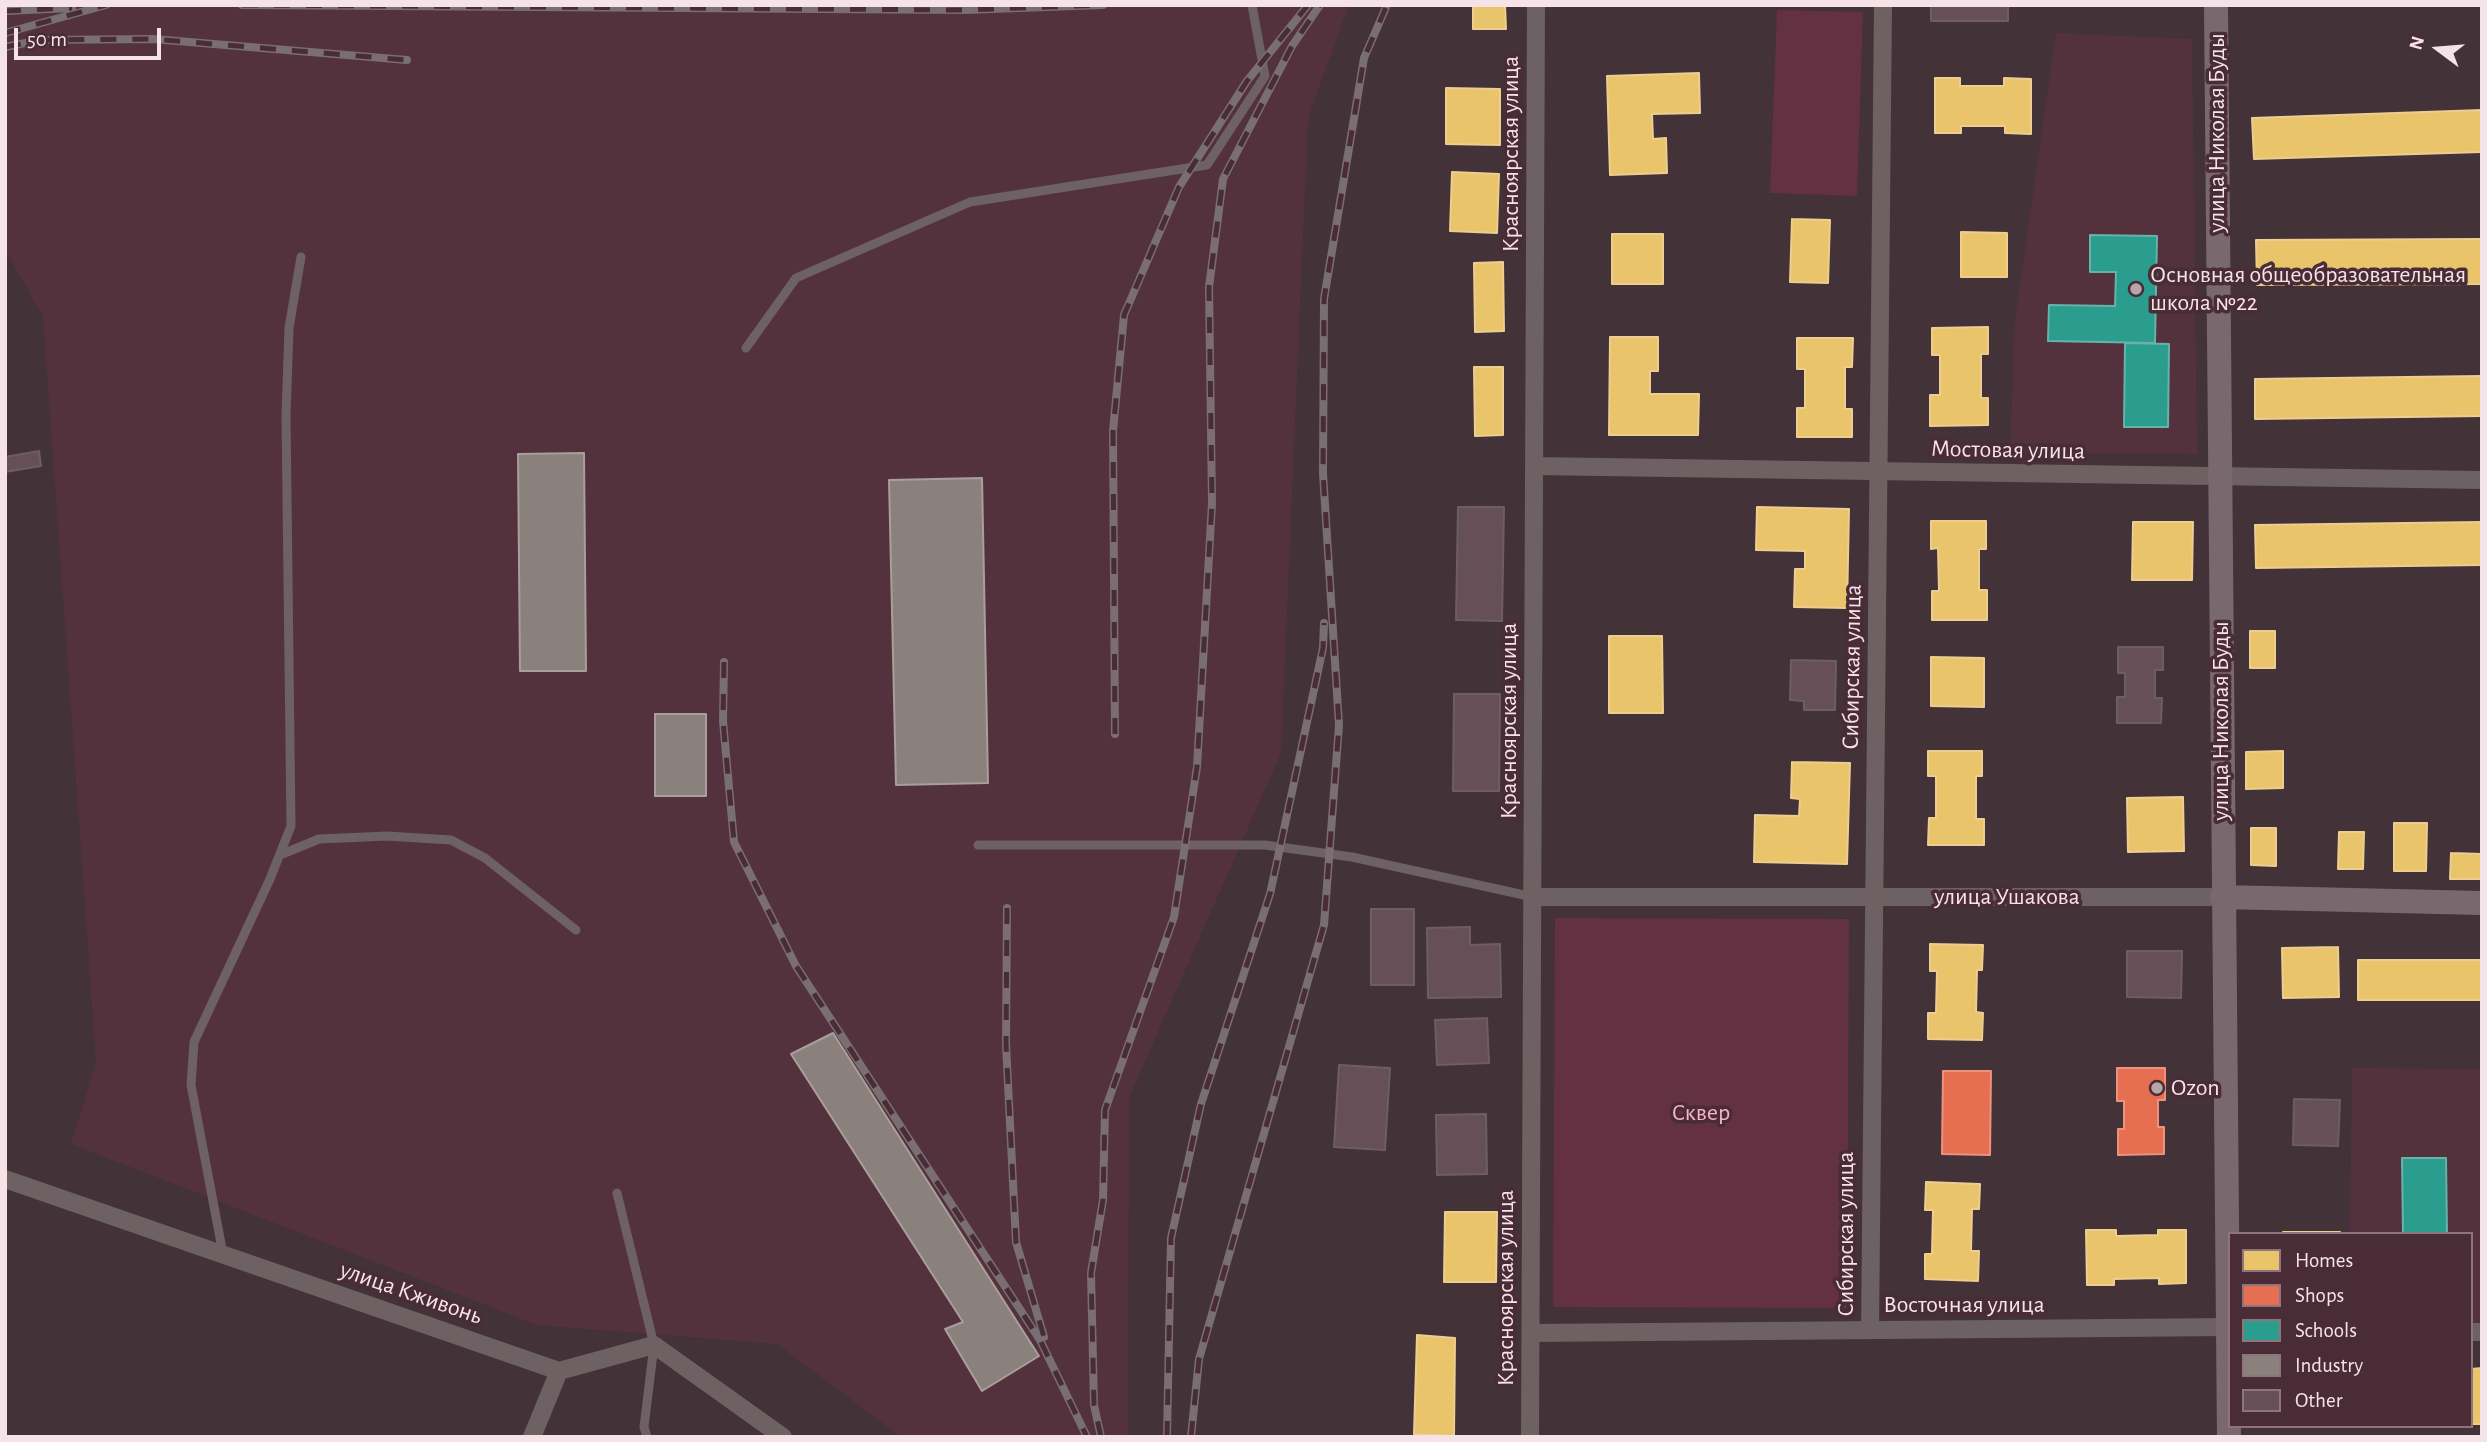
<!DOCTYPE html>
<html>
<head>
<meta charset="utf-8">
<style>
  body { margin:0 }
  #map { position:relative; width:2487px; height:1442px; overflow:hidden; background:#433238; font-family:"Alegreya Sans",sans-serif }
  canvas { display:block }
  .frame { position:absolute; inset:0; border:7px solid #f6e3e8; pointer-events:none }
  .legend { position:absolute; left:2228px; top:1232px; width:245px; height:196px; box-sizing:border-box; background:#492c35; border:2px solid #8e757d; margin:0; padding:9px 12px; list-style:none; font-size:21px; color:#f6e3e8 }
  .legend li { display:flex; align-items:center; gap:14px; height:35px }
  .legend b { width:35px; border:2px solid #8e757d }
  .north { position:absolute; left:2403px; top:14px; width:70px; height:70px; -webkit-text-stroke:5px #492c35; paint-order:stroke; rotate:286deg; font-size:19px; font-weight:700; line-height:28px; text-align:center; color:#f6e3e8 }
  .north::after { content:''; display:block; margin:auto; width:24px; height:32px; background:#f6e3e8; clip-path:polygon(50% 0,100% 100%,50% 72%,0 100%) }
  .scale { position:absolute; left:14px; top:28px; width:147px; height:32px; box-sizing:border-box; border:4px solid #f6e3e8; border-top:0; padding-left:9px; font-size:21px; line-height:24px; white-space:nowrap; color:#f6e3e8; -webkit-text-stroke:5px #492c35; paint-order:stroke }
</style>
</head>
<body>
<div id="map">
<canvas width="2487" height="1442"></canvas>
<div class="frame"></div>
<ul class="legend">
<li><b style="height:19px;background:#e9c46a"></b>Homes</li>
<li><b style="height:19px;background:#e76f51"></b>Shops</li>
<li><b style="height:19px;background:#2a9d8f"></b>Schools</li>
<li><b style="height:19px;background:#8a817c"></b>Industry</li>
<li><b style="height:19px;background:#664f57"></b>Other</li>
</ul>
<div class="north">N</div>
<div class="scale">50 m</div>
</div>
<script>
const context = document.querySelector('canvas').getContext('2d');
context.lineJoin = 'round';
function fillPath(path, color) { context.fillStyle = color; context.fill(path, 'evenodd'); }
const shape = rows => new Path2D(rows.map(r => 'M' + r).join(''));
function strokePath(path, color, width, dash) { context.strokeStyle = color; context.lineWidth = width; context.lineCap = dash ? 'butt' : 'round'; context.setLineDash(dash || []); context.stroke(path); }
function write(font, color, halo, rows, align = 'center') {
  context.font = font + ' "Alegreya Sans",sans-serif'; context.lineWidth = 7; context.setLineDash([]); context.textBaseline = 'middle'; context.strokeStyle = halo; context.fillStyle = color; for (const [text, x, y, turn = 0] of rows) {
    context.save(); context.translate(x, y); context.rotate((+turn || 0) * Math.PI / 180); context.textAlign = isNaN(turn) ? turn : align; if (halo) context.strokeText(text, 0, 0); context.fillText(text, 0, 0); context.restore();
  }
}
fillPath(shape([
  [5,5,1349,5,1308,118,1281,753,1129,1098,1128,1437,901,1437,777,1344,537,1325,71,1144,96,1062,43,316,5,250],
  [2056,33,2192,39,2197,454,2010,453,2015,319],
  [2352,1068,2482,1069,2482,1324,2471,1324,2471,1234,2350,1234]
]), '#53323d');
fillPath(shape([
  [1777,10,1863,12,1857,196,1770,193],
  [1555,918,1849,919,1847,1308,1553,1307]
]), '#633142');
const homes = shape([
  [1473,5,1505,5,1506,29,1473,29,1473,5],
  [1699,73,1700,113,1652,114,1653,139,1666,138,1667,173,1610,175,1607,76,1699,73],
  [1935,78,1960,78,1960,86,2004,86,2004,78,2031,79,2031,134,2005,133,2005,126,1961,126,1961,133,1935,133,1935,78],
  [1446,88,1500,89,1500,145,1446,144,1446,88],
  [2482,110,2482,152,2254,159,2252,118,2482,110],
  [1452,172,1499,174,1497,233,1450,231,1452,172],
  [1792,219,1830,220,1828,283,1790,282,1792,219],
  [1961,232,2007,233,2007,277,1961,277,1961,232],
  [1612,234,1663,234,1663,284,1612,284,1612,234],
  [2482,239,2482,284,2257,285,2256,240,2482,239],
  [1503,262,1504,331,1475,332,1474,263,1503,262],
  [1988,327,1988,354,1981,354,1981,398,1988,398,1988,425,1930,426,1930,395,1940,395,1940,355,1932,355,1932,328,1988,327],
  [1610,337,1658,337,1658,371,1650,371,1650,394,1699,394,1698,435,1609,435,1610,337],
  [1797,338,1853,338,1852,367,1845,367,1845,409,1852,409,1852,437,1797,437,1797,408,1805,408,1805,369,1797,369,1797,338],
  [1474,367,1503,367,1503,435,1475,436,1474,367],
  [2482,376,2482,416,2255,419,2255,379,2482,376],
  [1757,507,1849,509,1847,608,1794,607,1795,569,1805,569,1805,551,1756,550,1757,507],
  [1931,521,1986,521,1986,549,1979,549,1979,590,1987,590,1987,620,1932,620,1932,591,1939,591,1938,548,1931,549,1931,521],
  [2133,522,2193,522,2192,580,2132,580,2133,522],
  [2482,522,2482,565,2256,568,2255,525,2482,522],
  [2250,631,2275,631,2275,668,2250,668,2250,631],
  [1609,636,1662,636,1663,713,1609,713,1609,636],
  [1931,657,1984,658,1984,707,1931,706,1931,657],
  [1928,751,1982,751,1982,776,1976,776,1976,819,1984,819,1984,845,1928,845,1929,818,1936,818,1936,776,1928,776,1928,751],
  [2283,751,2283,788,2246,789,2246,752,2283,751],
  [1792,762,1850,763,1847,864,1754,862,1755,815,1799,816,1800,799,1791,798,1792,762],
  [2183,797,2184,851,2128,852,2127,798,2183,797],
  [2394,823,2427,823,2426,871,2394,871,2394,823],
  [2251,828,2276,828,2276,866,2251,865,2251,828],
  [2339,832,2364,832,2363,869,2338,869,2339,832],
  [2451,853,2482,854,2482,879,2450,879,2451,853],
  [1930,944,1983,945,1982,970,1977,970,1976,1012,1983,1013,1982,1040,1928,1039,1928,1013,1936,1013,1937,971,1930,971,1930,944],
  [2338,947,2339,997,2283,998,2282,948,2338,947],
  [2358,960,2482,960,2482,1000,2358,1000,2358,960],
  [1926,1182,1980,1184,1979,1209,1972,1209,1971,1251,1979,1251,1978,1281,1925,1279,1925,1254,1932,1254,1933,1210,1925,1210,1926,1182],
  [1445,1212,1497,1212,1496,1282,1444,1282,1445,1212],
  [2086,1230,2116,1230,2116,1236,2158,1235,2158,1230,2186,1230,2186,1283,2159,1284,2159,1278,2114,1279,2114,1285,2087,1285,2086,1230],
  [2283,1232,2340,1232,2340,1234,2283,1234,2283,1232],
  [1417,1335,1455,1338,1454,1436,1414,1434,1417,1335],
  [2482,1368,2482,1424,2471,1424,2471,1369,2482,1368]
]);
fillPath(homes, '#e9c46a');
strokePath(homes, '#edcd90', 2);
const shops = shape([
  [2117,1068,2165,1068,2165,1100,2158,1100,2158,1127,2164,1127,2164,1154,2118,1155,2118,1129,2124,1129,2124,1101,2117,1101,2117,1068],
  [1943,1071,1991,1071,1990,1155,1942,1154,1943,1071]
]);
fillPath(shops, '#e76f51');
strokePath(shops, '#ec927e', 2);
const schools = shape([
  [2090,235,2157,236,2155,343,2048,341,2049,305,2115,306,2116,272,2090,272,2090,235],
  [2125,343,2169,344,2168,427,2124,427,2125,343],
  [2402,1158,2446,1158,2447,1234,2403,1234,2402,1158]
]);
fillPath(schools, '#2a9d8f');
strokePath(schools, '#67b2aa', 2);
const industry = shape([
  [584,453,586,671,520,671,518,454,584,453],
  [982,478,988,783,896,785,889,480,982,478],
  [655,714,706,714,706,796,655,796,655,714],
  [833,1033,1039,1356,982,1391,945,1329,963,1322,791,1054,833,1033]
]);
fillPath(industry, '#8a817c');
strokePath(industry, '#aa9e9c', 2);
const building = shape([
  [1931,5,2008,5,2008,21,1931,21,1931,5],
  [39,451,41,466,5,472,5,457,39,451],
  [1458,507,1504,507,1502,621,1456,620,1458,507],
  [2118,647,2163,647,2163,670,2155,670,2155,698,2162,698,2161,723,2117,723,2117,697,2125,697,2125,673,2118,673,2118,647],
  [1791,660,1836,661,1835,710,1804,710,1804,701,1790,700,1791,660],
  [1454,694,1500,694,1499,791,1453,791,1454,694],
  [1371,909,1414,909,1414,985,1371,985,1371,909],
  [1470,927,1470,945,1500,944,1501,997,1428,998,1427,928,1470,927],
  [2127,951,2182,951,2181,998,2127,997,2127,951],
  [1487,1018,1489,1063,1437,1065,1435,1020,1487,1018],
  [1339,1065,1390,1068,1385,1150,1334,1147,1339,1065],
  [2294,1099,2340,1100,2338,1146,2293,1145,2294,1099],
  [1486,1114,1487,1174,1437,1175,1436,1115,1486,1114]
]);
fillPath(building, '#664f57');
strokePath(building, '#6c5e62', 2);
strokePath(shape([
  [746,348,796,278,970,202,1207,165,1265,76,1252,5],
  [978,845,1265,845,1352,857,1533,897],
  [280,855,319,839,387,836,451,840,485,858,576,930],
  [617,1193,654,1345,644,1427,647,1437],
  [223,1254,191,1085,194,1042,270,879,291,826,286,415,289,328,301,257]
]), '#6e6164', 9);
strokePath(shape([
  [1534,466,2482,480],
  [1533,897,2222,897],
  [5,1179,559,1371,654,1345,783,1437],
  [1870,1330,1883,5],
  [2471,1332,2482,1332],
  [1531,1333,2230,1327],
  [532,1437,559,1371],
  [1530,1437,1536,5]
]), '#6e6164', 18);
strokePath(shape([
  [2216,5,2229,1437],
  [2222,897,2482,903]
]), '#79696e', 24);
const rail = shape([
  [242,5,964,10,1103,5],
  [5,11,72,8],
  [5,33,106,5],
  [5,47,41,40,153,39,407,60],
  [724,662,723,721,734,842,796,966,1040,1340,1087,1437],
  [1115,734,1113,431,1124,315,1179,187,1247,81,1308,5],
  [1007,908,1006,1044,1016,1242,1044,1337],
  [1101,1437,1094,1405,1091,1273,1103,1200,1105,1110,1174,917,1197,767,1212,503,1209,287,1223,179,1292,46,1320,5],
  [1167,1437,1171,1238,1201,1104,1270,894,1323,648,1324,623],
  [1191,1437,1199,1359,1324,925,1339,725,1323,473,1324,299,1364,58,1387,5]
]);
strokePath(rail, '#796e71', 8);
strokePath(rail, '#492c35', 5, [16]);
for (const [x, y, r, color] of [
  [2136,289,7,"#b7a5aa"],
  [2157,1088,7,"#b7a5aa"]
]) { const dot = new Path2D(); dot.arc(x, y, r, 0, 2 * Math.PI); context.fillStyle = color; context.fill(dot); strokePath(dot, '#492c35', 2.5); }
write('24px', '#f6e3e8', '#492c35', [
  ["улица Николая Буды",2217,133,-90],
  ["Красноярская улица",1511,154,-90],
  ["Мостовая улица",2008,450,1],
  ["Сибирская улица",1852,667,-89],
  ["Красноярская улица",1509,721,-90],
  ["улица Николая Буды",2221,721,-90],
  ["улица Ушакова",2007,897],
  ["Сибирская улица",1846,1234,-90],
  ["Красноярская улица",1506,1288,-90],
  ["улица Кживонь",411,1293,19],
  ["Восточная улица",1964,1305]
]);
write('24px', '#f6e3e8', '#492c35', [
  ["Основная общеобразовательная",2150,275],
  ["школа №22",2150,303],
  ["Ozon",2171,1088]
], 'left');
write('24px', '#f9b4c8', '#492c35', [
  ["Сквер",1701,1113]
]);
</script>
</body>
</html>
